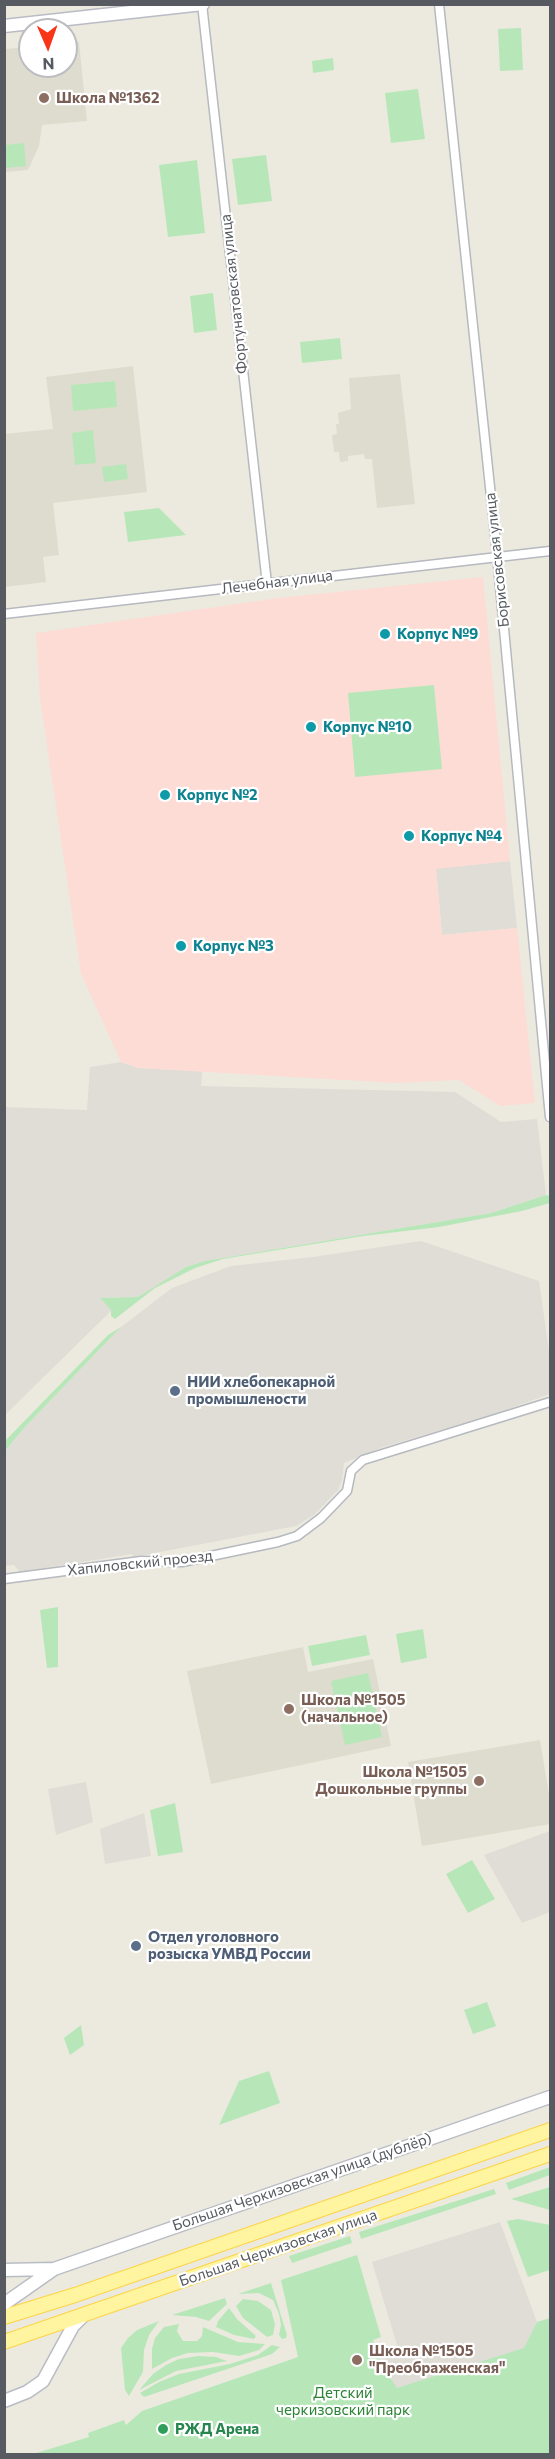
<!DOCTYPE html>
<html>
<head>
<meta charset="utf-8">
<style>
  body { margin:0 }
  #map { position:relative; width:555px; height:2459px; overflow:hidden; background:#eceade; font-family:Commissioner,sans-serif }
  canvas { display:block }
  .frame { position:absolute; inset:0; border:6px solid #575b61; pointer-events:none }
  .north { position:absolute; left:18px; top:18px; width:60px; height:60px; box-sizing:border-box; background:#fff; border:2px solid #bcbdc0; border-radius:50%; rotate:178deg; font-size:16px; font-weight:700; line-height:24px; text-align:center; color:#575b61 }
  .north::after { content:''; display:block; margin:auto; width:21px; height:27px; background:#f83518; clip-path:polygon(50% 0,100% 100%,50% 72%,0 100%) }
</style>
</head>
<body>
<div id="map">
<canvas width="555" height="2459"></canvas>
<div class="frame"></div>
<div class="north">N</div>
</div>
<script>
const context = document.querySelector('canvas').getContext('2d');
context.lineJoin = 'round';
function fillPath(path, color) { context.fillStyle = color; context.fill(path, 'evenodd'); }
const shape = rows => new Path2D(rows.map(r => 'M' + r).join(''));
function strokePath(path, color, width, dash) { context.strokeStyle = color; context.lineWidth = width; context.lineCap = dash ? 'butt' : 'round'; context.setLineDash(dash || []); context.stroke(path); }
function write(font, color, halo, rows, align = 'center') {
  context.font = font + ' Commissioner,sans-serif'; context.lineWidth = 4.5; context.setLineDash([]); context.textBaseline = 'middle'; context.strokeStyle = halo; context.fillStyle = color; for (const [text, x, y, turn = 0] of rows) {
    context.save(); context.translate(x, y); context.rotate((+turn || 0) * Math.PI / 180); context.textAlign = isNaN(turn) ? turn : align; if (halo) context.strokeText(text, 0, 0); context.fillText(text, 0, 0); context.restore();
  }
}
fillPath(shape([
  [510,861,517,928,442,935,436,868],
  [121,1062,138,1068,202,1071,201,1086,455,1092,501,1122,537,1119,546,1195,491,1213,205,1261,186,1267,138,1297,101,1298,112,1310,5,1415,5,1107,87,1110,90,1067],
  [421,1241,539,1281,550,1358,550,1394,497,1413,383,1447,344,1463,342,1480,338,1490,315,1514,296,1526,134,1557,132,1554,20,1572,14,1565,5,1566,5,1451,24,1428,121,1327,172,1288,231,1266,313,1257],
  [86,1782,93,1822,56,1835,48,1789],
  [144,1813,151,1856,105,1864,100,1829],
  [550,1831,550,1912,522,1923,484,1855],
  [500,2222,537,2322,525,2348,397,2389,381,2364,377,2352,397,2345,372,2262]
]), '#dfddd6');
fillPath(shape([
  [79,42,87,121,42,125,39,146,28,170,5,172,5,49,30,47,30,66,66,66,66,43],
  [133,366,147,492,53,503,59,555,43,557,46,582,5,587,4,434,53,429,46,377],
  [400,374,415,504,377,508,372,459,365,459,364,454,348,456,348,461,340,462,339,452,334,452,332,435,337,434,336,424,339,424,338,413,351,409,349,378],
  [303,1647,308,1672,373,1659,391,1746,211,1784,187,1671],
  [540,1740,550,1801,550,1824,422,1846,408,1762]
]), '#dedcce');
fillPath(shape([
  [483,577,510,861,436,869,442,935,517,928,535,1103,500,1106,459,1080,396,1083,138,1068,121,1062,81,974,40,699,36,633,278,598]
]), '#fddcd6');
fillPath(shape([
  [521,28,523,70,500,71,498,29],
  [333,58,334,70,313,73,312,61],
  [418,89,425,139,391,143,385,93],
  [24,143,26,166,5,168,5,145],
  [266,155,272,201,238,205,232,159],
  [197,160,205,233,168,237,159,165],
  [213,293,217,330,194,333,190,296],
  [340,338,342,359,302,363,300,342],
  [115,381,117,407,73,411,71,385],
  [93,430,96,463,75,465,72,433],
  [126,464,128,479,104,482,102,467],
  [159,508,186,535,128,542,124,512],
  [434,685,442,769,355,777,348,693],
  [546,1195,550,1196,550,1203,522,1211,439,1227,363,1236,223,1259,195,1268,155,1288,115,1319,111,1316,111,1310,100,1298,138,1297,186,1267,205,1261,491,1213],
  [121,1327,24,1428,5,1451,5,1441,108,1335],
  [58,1607,58,1667,47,1668,40,1610],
  [423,1629,427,1658,401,1663,396,1634],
  [366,1635,370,1655,312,1666,308,1646],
  [368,1673,382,1737,345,1745,331,1681],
  [175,1803,183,1852,158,1856,150,1810],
  [472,1860,495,1899,468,1913,446,1874],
  [487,2002,496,2026,473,2034,464,2010],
  [81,2025,84,2045,70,2055,64,2038],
  [269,2071,280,2103,219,2125,239,2081],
  [550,2167,550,2175,509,2190,506,2183],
  [550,2187,550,2210,511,2199],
  [494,2189,496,2194,361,2239,359,2232],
  [518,2219,550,2225,550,2270,528,2277,507,2221],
  [350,2236,352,2243,292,2263,289,2256],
  [357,2255,381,2337,373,2340,381,2364,397,2388,524,2348,537,2322,550,2318,550,2454,33,2454,89,2437,88,2433,124,2420,126,2425,142,2411,298,2357,281,2280],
  [271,2283,287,2335,286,2338,282,2339,279,2335,281,2325,279,2314,273,2300,259,2293,238,2294],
  [225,2298,227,2304,209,2321,196,2317,172,2315],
  [243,2299,258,2301,271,2310,275,2324,273,2335,267,2337,243,2318,236,2306],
  [229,2308,237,2319,256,2336,254,2339,234,2335,216,2327,218,2321],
  [159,2321,149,2335,144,2350,143,2372,129,2396,125,2390,121,2348,128,2338,137,2330],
  [179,2324,177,2331,183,2341,197,2341,202,2336,203,2327,238,2342,265,2344,259,2350,239,2356,213,2352,188,2353,172,2358,152,2369,152,2349,155,2338,164,2327],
  [272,2345,280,2347,272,2354,144,2397,140,2393,159,2382,179,2374,230,2364,258,2355],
  [198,2356,216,2357,227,2361,176,2371,139,2390,153,2374,166,2365,179,2359]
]), '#b7e7b9');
const street = shape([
  [202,4,267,584],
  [439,4,496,544,550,1117],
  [4,614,550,551],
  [4,1579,141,1561,182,1562,278,1542,297,1536,321,1518,347,1491,351,1471,363,1460,550,1402]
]);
const secondary = shape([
  [4,26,203,4],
  [4,2270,53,2269],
  [4,2304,54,2269,550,2097],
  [4,2401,27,2392,43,2381,73,2326,83,2316]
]);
const primary = shape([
  [4,2317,75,2295,550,2130],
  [4,2342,550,2154]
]);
strokePath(street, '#b6b9bf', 11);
strokePath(secondary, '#b9bcc4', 15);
strokePath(primary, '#fdd446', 16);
strokePath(street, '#fff', 8);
strokePath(secondary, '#fff', 12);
strokePath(primary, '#fff5a0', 14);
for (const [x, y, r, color] of [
  [44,98,6,"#8d6e63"],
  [385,634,6,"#0f9aa8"],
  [311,727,6,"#0f9aa8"],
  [165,795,6,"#0f9aa8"],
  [409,836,6,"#0f9aa8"],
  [181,946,6,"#0f9aa8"],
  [175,1391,6,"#5c6f8a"],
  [289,1709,6,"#8d6e63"],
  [479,1781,6,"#8d6e63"],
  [136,1946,6,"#5c6f8a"],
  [357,2360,6,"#8d6e63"],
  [163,2429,6,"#2e9e5b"]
]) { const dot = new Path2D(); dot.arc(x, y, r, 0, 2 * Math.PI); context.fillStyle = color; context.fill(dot); strokePath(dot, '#fff', 2); }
write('bold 15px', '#785e54', '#fff', [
  ["Школа №1362",56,98],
  ["Школа №1505",301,1700],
  ["(начальное)",301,1717],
  ["Школа №1505",467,1772,"right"],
  ["Дошкольные группы",467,1789,"right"],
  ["Школа №1505",369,2351],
  ["\"Преображенская\"",369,2368]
], 'left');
write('15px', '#575b61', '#fff', [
  ["Фортунатовская улица",234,294,-96],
  ["Борисовская улица",497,560,-96],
  ["Лечебная улица",277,582,-7],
  ["Хапиловский проезд",140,1563,-6],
  ["Большая Черкизовская улица (дублёр)",302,2182,-19],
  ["Большая Черкизовская улица",278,2248,-19]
]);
write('bold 15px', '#0d838f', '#fff', [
  ["Корпус №9",397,634],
  ["Корпус №10",323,727],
  ["Корпус №2",177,795],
  ["Корпус №4",421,836],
  ["Корпус №3",193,946]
], 'left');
write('bold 15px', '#4e5e75', '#fff', [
  ["НИИ хлебопекарной",187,1382],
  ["промышлености",187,1399],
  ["Отдел уголовного",148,1937],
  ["розыска УМВД России",148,1954]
], 'left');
write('15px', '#2c8335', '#fff', [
  ["Детский",343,2393],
  ["черкизовский парк",343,2410]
]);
write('bold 15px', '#27864d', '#fff', [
  ["РЖД Арена",175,2429]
], 'left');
</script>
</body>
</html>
